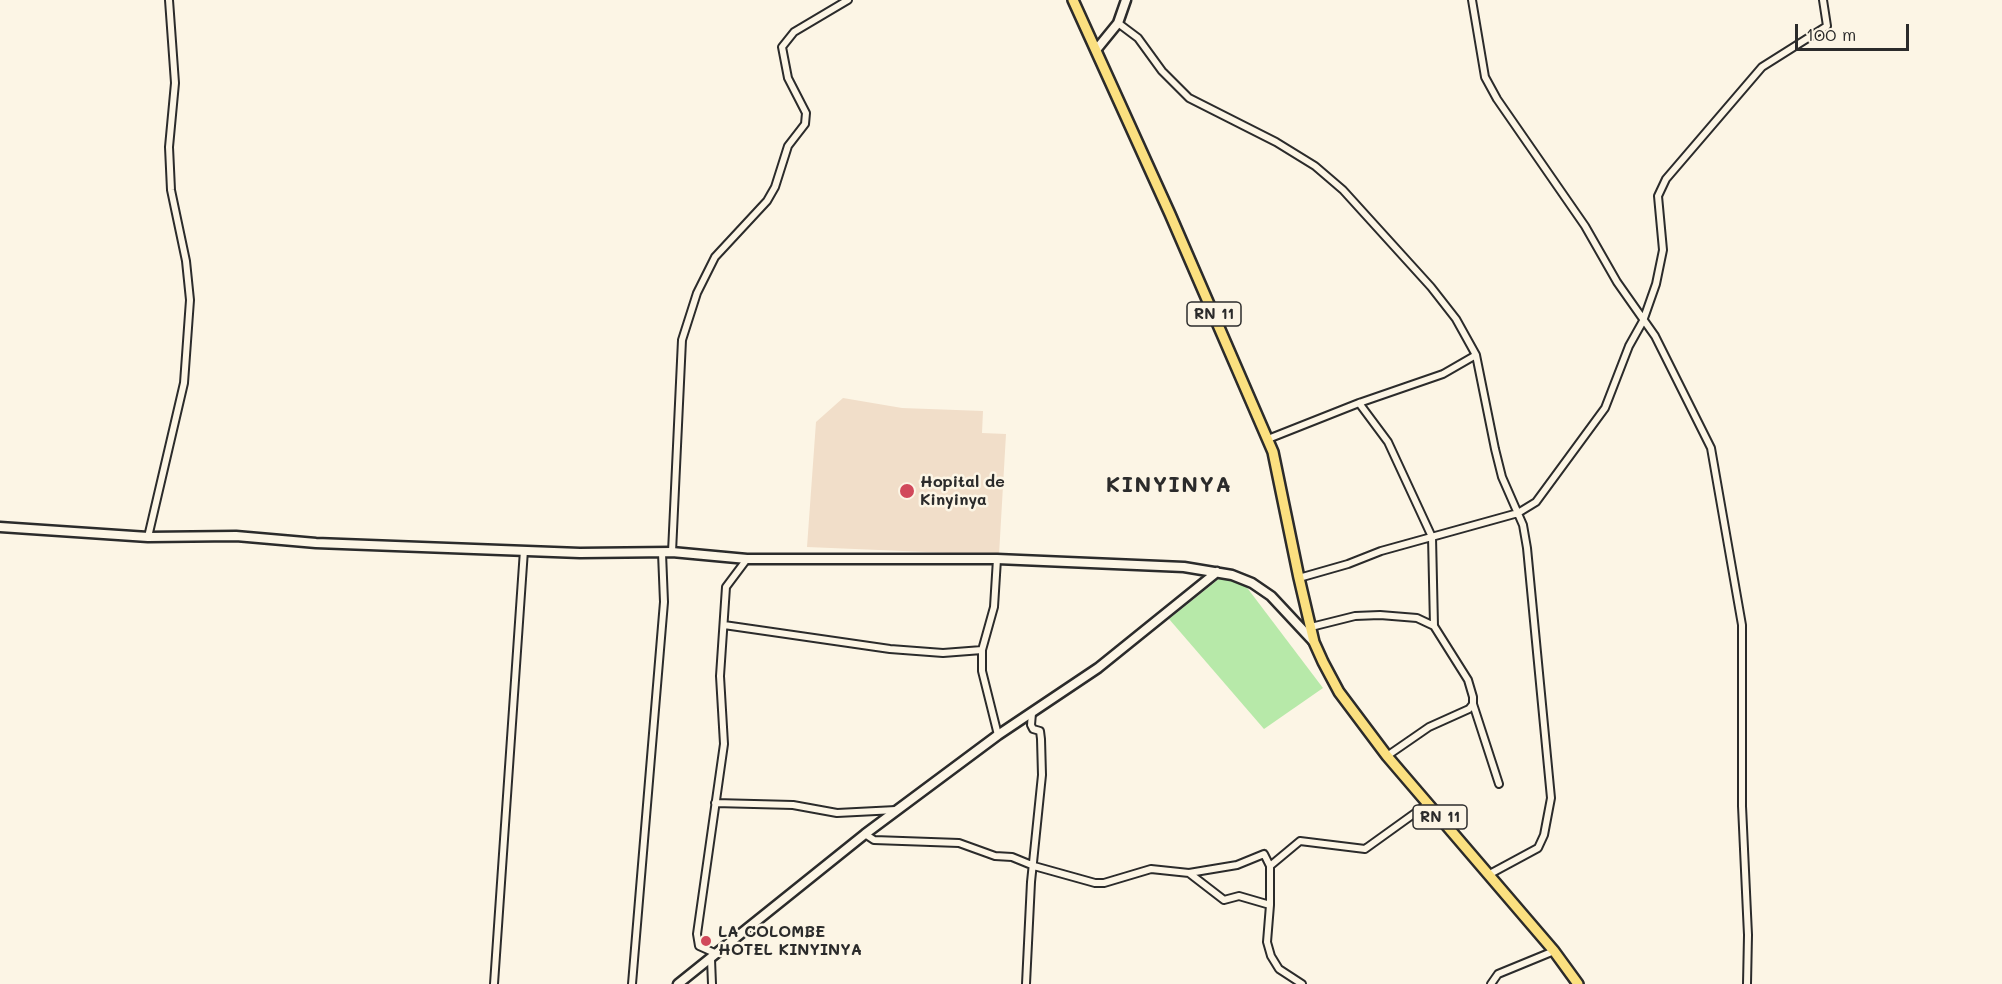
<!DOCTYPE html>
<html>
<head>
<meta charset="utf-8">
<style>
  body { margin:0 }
  #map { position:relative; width:2002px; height:984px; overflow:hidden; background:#fcf5e5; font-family:Mali,sans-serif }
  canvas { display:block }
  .scale { position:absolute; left:1795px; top:24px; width:114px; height:27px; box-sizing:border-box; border:3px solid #2b2b2b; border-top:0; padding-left:8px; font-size:18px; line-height:21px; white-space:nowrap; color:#2b2b2b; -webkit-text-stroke:4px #fcf5e5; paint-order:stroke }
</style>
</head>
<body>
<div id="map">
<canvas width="2002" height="984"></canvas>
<div class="scale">100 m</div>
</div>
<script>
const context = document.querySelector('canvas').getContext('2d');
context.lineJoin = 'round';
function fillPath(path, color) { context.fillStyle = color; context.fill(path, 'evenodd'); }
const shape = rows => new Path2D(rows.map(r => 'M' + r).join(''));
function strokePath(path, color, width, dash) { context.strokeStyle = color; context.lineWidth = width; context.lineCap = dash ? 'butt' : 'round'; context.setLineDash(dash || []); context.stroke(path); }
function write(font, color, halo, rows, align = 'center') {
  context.font = font + ' Mali,sans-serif'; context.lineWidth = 5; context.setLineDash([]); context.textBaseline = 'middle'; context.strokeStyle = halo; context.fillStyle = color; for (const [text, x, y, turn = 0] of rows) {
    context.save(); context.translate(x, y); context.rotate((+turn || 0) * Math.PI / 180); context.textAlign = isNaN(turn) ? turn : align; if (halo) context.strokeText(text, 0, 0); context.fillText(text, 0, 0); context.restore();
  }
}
fillPath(shape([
  [843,398,902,408,983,411,982,433,1006,434,999,555,807,547,816,422]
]), '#f1dec9');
fillPath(shape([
  [1220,578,1242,581,1323,688,1264,729,1169,619]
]), '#b7e9a9');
const street = shape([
  [1472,0,1485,77,1497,99,1585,226,1617,282,1655,336,1711,448,1742,625,1742,806,1748,935,1747,984],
  [1118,23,1138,38,1162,71,1189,98,1276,142,1315,166,1343,190,1431,287,1456,319,1476,355,1495,449,1502,477,1523,525,1527,548,1551,798,1544,835,1538,848,1488,875],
  [1359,403,1388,442,1432,537,1434,626,1468,680,1473,697,1473,704,1469,709,1429,727,1387,756],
  [1268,439,1359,403,1443,374,1476,355],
  [148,537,184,383,190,300,186,261,171,190,169,147,175,83,169,0],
  [672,552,682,340,697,293,715,257,767,201,775,187,788,146,805,124,806,113,788,78,782,47,794,32,848,0],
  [997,559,994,607,982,650,982,671,998,735],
  [1299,578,1348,564,1381,551,1518,513,1536,502,1605,408,1629,346,1643,321,1656,284,1663,250,1658,196,1666,179,1762,67,1827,26,1823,0],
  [724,625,890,649,943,653,982,650],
  [1311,627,1355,616,1380,615,1417,618,1434,626],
  [1473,704,1499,784],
  [715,803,793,805,837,813,896,810],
  [865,834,874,840,959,843,995,856,1012,857,1034,866,1095,883,1104,883,1151,869,1189,873,1224,900,1239,896,1270,905,1267,942,1271,956,1279,969,1302,984],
  [1270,866,1300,841,1365,849,1429,803],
  [1189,873,1237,865,1264,854,1270,866,1270,905],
  [717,954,699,946,697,934,724,744,720,676,726,587,747,559],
  [711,959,712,984],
  [494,984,524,550],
  [632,984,664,602,662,553],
  [1026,984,1031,882,1042,775,1041,739,1040,731,1033,729,1031,725,1032,713],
  [1491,984,1498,974,1554,951]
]);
const secondary = shape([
  [1096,50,1118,23,1126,0],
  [0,527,148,537,236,536,316,543,580,553,672,552,747,559,997,559,1184,567,1232,575,1252,583,1271,596,1313,641],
  [678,984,865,834,998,735,1098,668,1217,572]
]);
const primary = shape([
  [1073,0,1170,214,1273,452,1299,578,1314,642,1323,662,1339,692,1387,756,1554,951,1578,984]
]);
strokePath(street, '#2b2b2b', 10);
strokePath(secondary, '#2b2b2b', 13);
strokePath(primary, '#2b2b2b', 14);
strokePath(street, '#fcf5e5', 6);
strokePath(secondary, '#fcf5e5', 8);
strokePath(primary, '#fbe080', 9);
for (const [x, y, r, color] of [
  [907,491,8,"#d1495b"],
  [706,941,6,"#d1495b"]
]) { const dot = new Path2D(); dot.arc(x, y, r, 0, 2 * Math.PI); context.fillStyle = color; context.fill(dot); strokePath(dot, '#fcf5e5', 2); }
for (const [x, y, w] of [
  [1214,314,54],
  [1440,817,54]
]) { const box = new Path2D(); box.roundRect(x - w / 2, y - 12, w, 24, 4.5); context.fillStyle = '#fcf5e5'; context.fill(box); strokePath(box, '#2b2b2b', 1.5); }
write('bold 15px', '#2b2b2b', null, [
  ["RN 11",1214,314],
  ["RN 11",1440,817]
]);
write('bold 16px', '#2b2b2b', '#fcf5e5', [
  ["Hopital de",920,482],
  ["Kinyinya",920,500],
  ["LA COLOMBE",718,932],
  ["HOTEL KINYINYA",718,950]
], 'left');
context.letterSpacing = '1.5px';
write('bold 22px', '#2b2b2b', '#fcf5e5', [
  ["KINYINYA",1169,485]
]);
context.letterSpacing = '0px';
</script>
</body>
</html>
